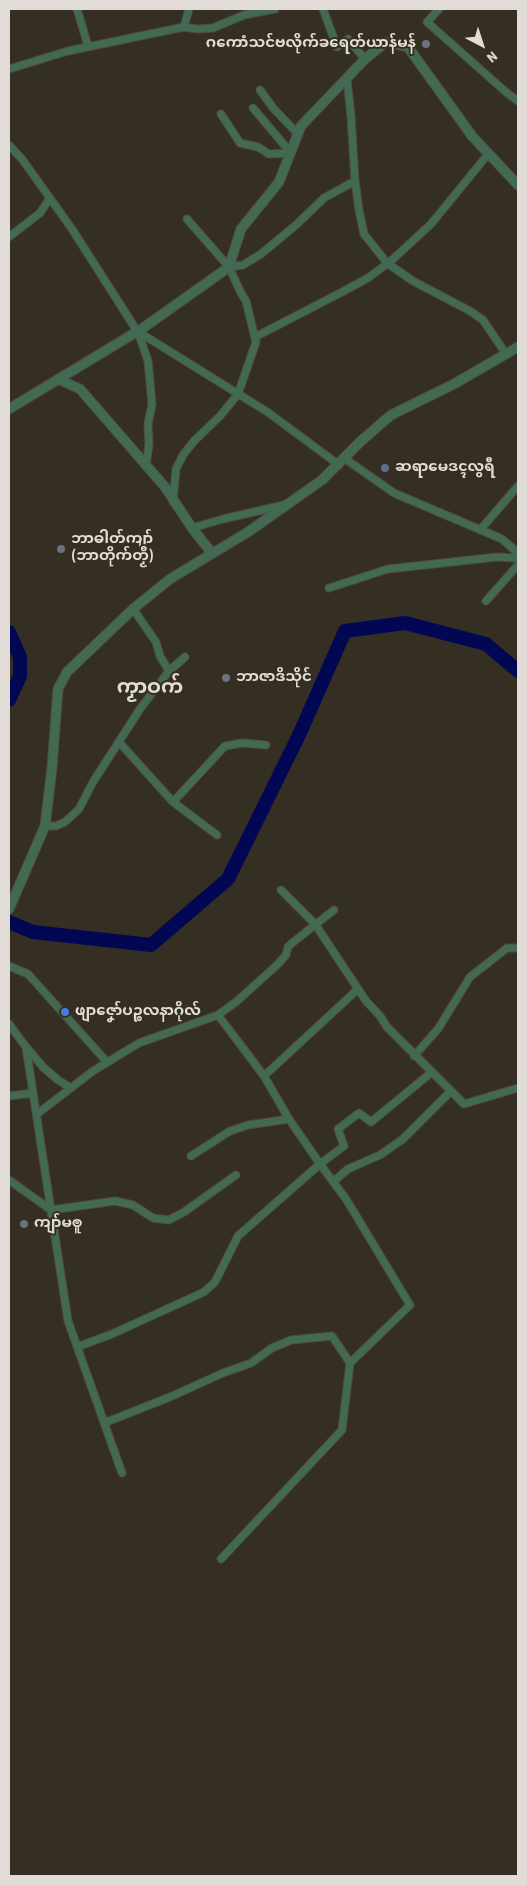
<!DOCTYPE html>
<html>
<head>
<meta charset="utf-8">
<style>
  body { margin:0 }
  #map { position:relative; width:527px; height:1885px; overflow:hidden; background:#352e22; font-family:"Source Sans 3",sans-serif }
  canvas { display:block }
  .frame { position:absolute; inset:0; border:10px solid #e1dcd5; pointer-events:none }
  .north { position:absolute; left:457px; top:20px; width:50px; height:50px; -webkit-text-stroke:4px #352e22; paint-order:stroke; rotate:140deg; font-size:14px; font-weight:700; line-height:20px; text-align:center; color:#e1dcd5 }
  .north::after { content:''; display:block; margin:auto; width:18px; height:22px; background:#e1dcd5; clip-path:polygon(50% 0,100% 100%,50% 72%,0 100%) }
</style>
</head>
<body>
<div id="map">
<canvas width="527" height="1885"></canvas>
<div class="frame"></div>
<div class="north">N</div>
</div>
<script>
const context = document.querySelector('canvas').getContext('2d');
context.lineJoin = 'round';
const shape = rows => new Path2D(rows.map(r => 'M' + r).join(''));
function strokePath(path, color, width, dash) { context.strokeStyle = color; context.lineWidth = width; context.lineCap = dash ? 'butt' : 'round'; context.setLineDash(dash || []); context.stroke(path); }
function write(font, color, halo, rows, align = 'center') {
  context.font = font + ' "Source Sans 3","Noto Sans Myanmar",sans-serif'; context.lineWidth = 4; context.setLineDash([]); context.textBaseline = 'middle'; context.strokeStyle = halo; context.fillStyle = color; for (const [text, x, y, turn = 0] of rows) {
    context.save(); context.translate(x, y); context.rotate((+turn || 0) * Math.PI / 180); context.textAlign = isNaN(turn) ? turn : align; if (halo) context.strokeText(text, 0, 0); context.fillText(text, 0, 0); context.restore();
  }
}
strokePath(shape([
  [9,632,20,657,20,676,9,700],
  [9,922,33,932,151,945,228,879,299,735,345,631,405,623,486,644,518,671]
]), '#010752', 14);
const minor = shape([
  [77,9,88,46],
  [323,9,337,47,348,39,365,59],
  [439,9,427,22,507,93,518,101],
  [184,27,197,29,213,28,244,15,275,9],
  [9,69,68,51,184,27,189,9],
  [347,79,351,116,355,181,359,210,364,234,387,263,413,281,470,311,483,320,506,354],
  [260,90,274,109,298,134],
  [253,108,291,153],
  [221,114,240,143,258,147,269,154,291,153],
  [9,145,22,159,72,229,137,331,269,413,339,465],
  [9,237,40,213,50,198],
  [229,267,243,265,261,254,296,225,324,198,355,181],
  [138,332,148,361,152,404,148,424,149,444,146,466],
  [255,337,344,291,368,278,392,260,431,224,489,153],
  [344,458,394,493,502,539,518,553],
  [173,502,176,469,183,455,194,441,220,416,238,394,256,342,246,301,241,293,229,267,187,219],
  [192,528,223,519,284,505],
  [480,530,518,486],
  [329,588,388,569,497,557,518,558],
  [486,601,518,565],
  [133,609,156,642,160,656,169,671],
  [119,742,173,802,217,835],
  [173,802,225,746,242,743,266,745],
  [45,826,56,826,65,822,79,809,93,782,140,709,169,671,185,657],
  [281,890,315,924,366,1001,380,1016,387,1027,464,1104,518,1088],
  [9,966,28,974,107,1062],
  [218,1015,236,1002,277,965,286,955,288,947,292,943,334,910],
  [9,1024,26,1047,68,1321,122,1473],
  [27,1048,43,1067,58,1080,71,1088],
  [414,1056,438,1029,470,977,507,948,518,948],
  [9,1096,33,1093],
  [37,1114,93,1071,139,1043,218,1015,264,1076,358,989],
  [191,1156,230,1131,248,1125,289,1119],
  [9,1180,51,1210,115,1201,133,1205,153,1218,169,1220,184,1212,236,1175],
  [333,1182,348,1169,380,1155,403,1139,447,1095],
  [77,1347,112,1334,204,1292,215,1282,238,1236,320,1164,344,1146,338,1129,359,1113,371,1122,432,1072],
  [104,1423,170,1397,223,1373,251,1363,272,1348,291,1340,332,1336,350,1363,410,1305,346,1199,320,1164,289,1119,264,1076],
  [221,1559,342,1430,350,1363]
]);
const tertiary = shape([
  [58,379,80,389,165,487,192,528,211,552],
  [9,409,143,328,229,267,241,229,279,182,301,126,365,59,386,42,408,47,472,136,518,185],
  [9,909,45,826,52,768,58,689,67,672,133,609,170,579,248,532,322,480,361,441,391,415,454,384,518,347]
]);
strokePath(minor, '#514a3f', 9);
strokePath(tertiary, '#514a3f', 11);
strokePath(minor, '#426a53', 7);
strokePath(tertiary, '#426a53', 9);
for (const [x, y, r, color] of [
  [426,44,5,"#6b7280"],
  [385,468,5,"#5c6f8a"],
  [61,549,5,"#6b7280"],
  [226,678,5,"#6b7280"],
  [65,1012,5,"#3f7fe0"],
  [24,1224,5,"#6b7280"]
]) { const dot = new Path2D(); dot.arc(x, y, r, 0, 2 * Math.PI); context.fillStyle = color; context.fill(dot); strokePath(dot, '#352e22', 2); }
write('bold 15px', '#e1dcd5', '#352e22', [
  ["ဂကောံသင်ဗလိုက်ခရေတ်ယာန်မန်",416,44,"right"],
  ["ဆရာမေဒၚလွရီ",395,468],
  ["ဘာဓါတ်ကျာ်",71,540],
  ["(ဘာတိုက်တၟိ)",71,557],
  ["ဘာဇာဒိသိုင်",236,678],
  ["ဖျာဇၞော်ပဉ္စလနာဂိုလ်",75,1012],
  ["ကျာ်မၜူ",34,1224]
], 'left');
write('bold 20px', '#e1dcd5', '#352e22', [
  ["ကၟာဝက်",150,689]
]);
</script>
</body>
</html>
